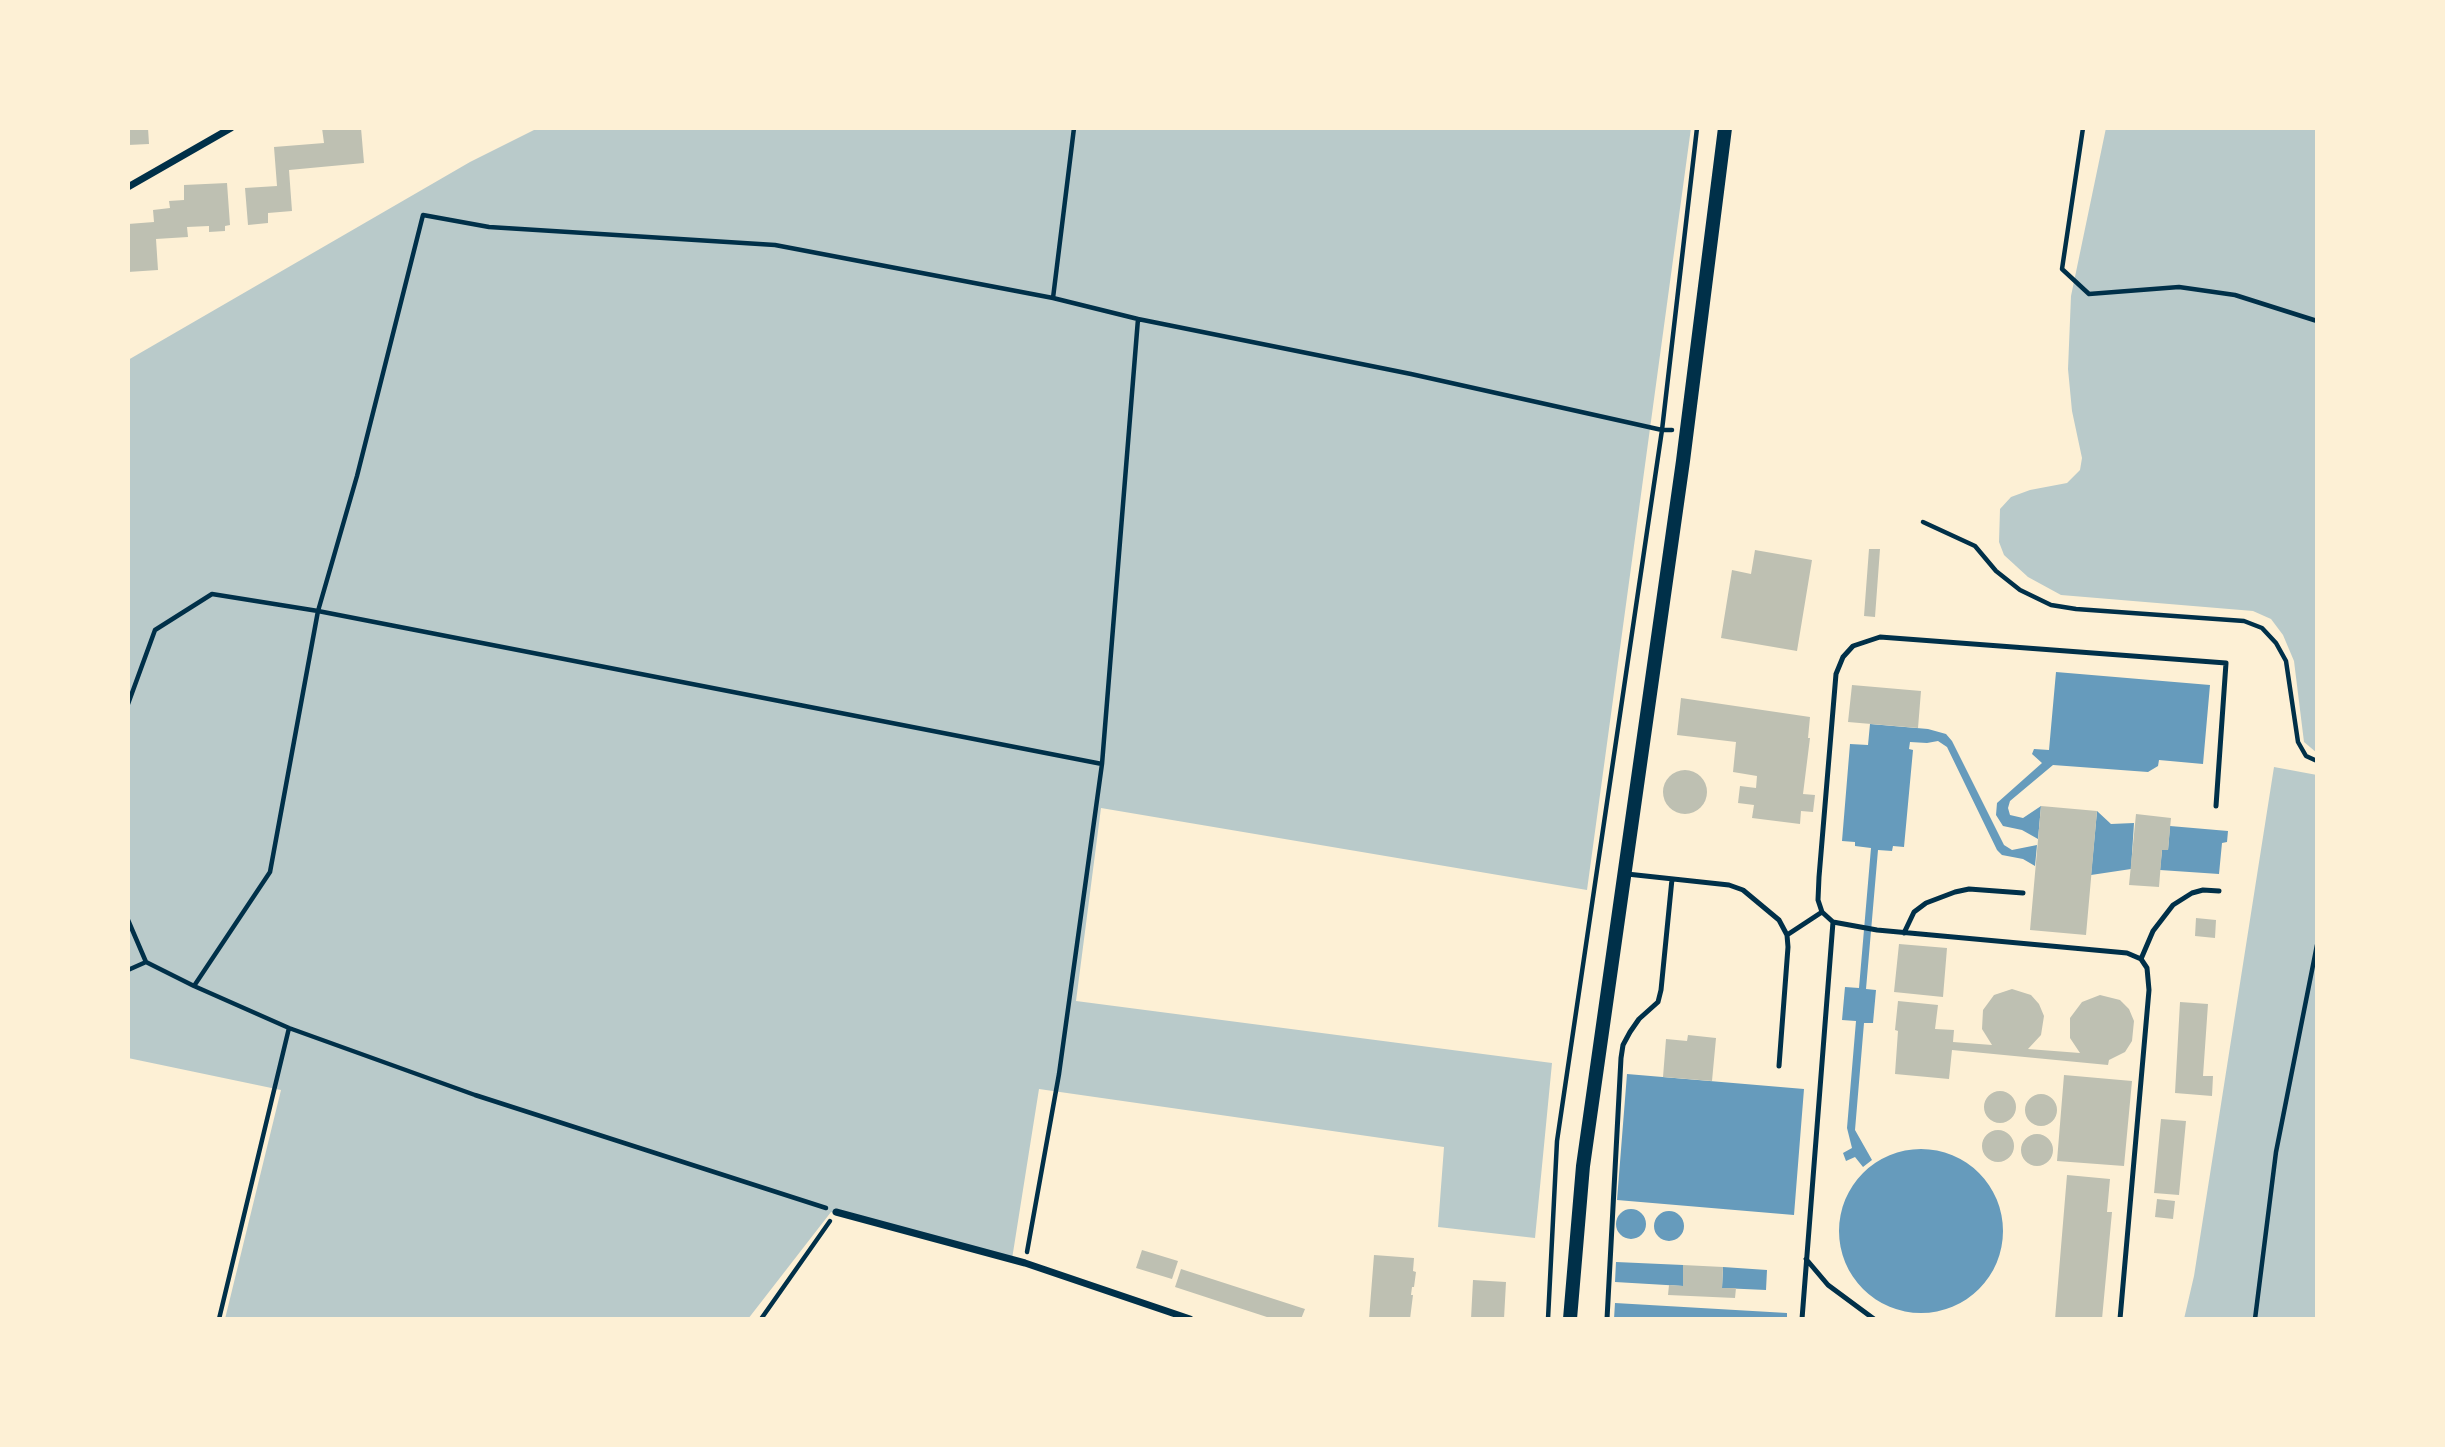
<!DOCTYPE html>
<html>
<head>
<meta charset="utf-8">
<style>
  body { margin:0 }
  #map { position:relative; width:2445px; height:1447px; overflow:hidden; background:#fdf0d5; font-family:"Titillium Web",sans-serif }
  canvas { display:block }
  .frame { position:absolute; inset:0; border:130px solid #fdf0d5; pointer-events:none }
</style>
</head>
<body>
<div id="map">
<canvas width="2445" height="1447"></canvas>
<div class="frame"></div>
</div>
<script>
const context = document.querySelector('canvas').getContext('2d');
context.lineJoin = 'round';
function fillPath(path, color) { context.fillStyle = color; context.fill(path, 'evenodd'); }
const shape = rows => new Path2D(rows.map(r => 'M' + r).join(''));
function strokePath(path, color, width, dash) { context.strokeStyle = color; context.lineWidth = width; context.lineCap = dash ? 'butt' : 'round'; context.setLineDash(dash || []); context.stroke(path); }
fillPath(shape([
  [538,128,1691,128,1587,890,1101,808,1076,1001,1552,1063,1535,1238,1438,1227,1444,1147,1039,1089,1012,1259,831,1212,748,1319,225,1319,281,1090,128,1058,128,360,470,162],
  [2106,128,2317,128,2317,753,2304,742,2294,661,2283,635,2271,619,2253,611,2061,595,2028,577,2004,555,1999,542,2000,509,2011,497,2030,490,2067,483,2080,470,2082,458,2072,411,2068,369,2071,296],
  [2274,767,2317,775,2317,1319,2184,1319,2194,1276]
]), '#b9caca');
fillPath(shape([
  [2056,672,2210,685,2203,764,2159,760,2158,766,2148,772,2053,765,2010,801,2008,808,2010,815,2023,818,2041,806,2038,839,2022,830,2003,826,1996,815,1997,803,2042,763,2032,754,2034,749,2049,750],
  [1870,724,1928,729,1946,734,1952,741,2004,845,2012,850,2037,845,2035,866,2023,859,2002,855,1997,850,1947,747,1938,741,1927,743,1910,742,1909,749,1913,750,1904,847,1893,846,1892,851,1878,850,1866,989,1876,990,1873,1023,1864,1023,1855,1130,1872,1160,1863,1167,1855,1157,1846,1161,1843,1153,1852,1148,1847,1128,1856,1021,1842,1020,1845,987,1859,988,1871,848,1855,846,1855,842,1842,841,1850,744,1868,745],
  [2097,811,2111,824,2134,823,2131,869,2091,875],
  [2170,826,2228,831,2227,842,2222,843,2219,874,2160,870,2162,850,2168,850],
  [1627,1074,1804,1089,1794,1215,1617,1200],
  '1839 1231a82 82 0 1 1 164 0a82 82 0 1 1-164 0Z',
  '1616 1224a15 15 0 1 1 30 0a15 15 0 1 1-30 0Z',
  '1654 1226a15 15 0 1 1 30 0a15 15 0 1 1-30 0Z',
  [1616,1262,1683,1265,1683,1286,1615,1282],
  [1723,1267,1767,1270,1766,1290,1722,1288],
  [1615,1303,1787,1313,1787,1319,1614,1319]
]), '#669bbc');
fillPath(shape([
  [128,128,148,128,149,144,128,145],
  [322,128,361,128,364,163,289,170,292,211,268,213,268,223,248,225,245,188,277,186,274,147,324,143],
  [227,183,230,225,225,226,225,231,209,232,209,226,187,227,188,237,156,239,158,270,128,272,128,224,154,222,153,210,170,208,169,201,184,200,184,185],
  [1869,549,1880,549,1875,617,1864,616],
  [1755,550,1812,560,1797,651,1721,638,1732,570,1751,574],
  [1852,685,1921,691,1918,728,1848,722],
  [1681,698,1810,717,1808,738,1810,738,1803,794,1815,795,1813,812,1801,811,1800,824,1752,818,1754,805,1738,803,1740,786,1756,788,1757,776,1733,772,1736,742,1677,735],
  '1663 792a22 22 0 1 1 44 0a22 22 0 1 1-44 0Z',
  [2041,806,2097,811,2086,935,2030,930],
  [2136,814,2171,818,2168,850,2162,850,2159,887,2129,885],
  [2196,918,2216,920,2215,938,2195,936],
  [1899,944,1947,948,1943,997,1894,992],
  [2012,989,2031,995,2039,1004,2044,1016,2041,1035,2028,1049,2080,1053,2070,1038,2070,1018,2082,1002,2100,995,2120,1000,2129,1009,2134,1021,2132,1041,2125,1052,2109,1060,2108,1065,1952,1050,1949,1079,1895,1074,1898,1031,1895,1030,1898,1001,1938,1005,1935,1029,1954,1030,1953,1042,1992,1045,1982,1029,1983,1010,1994,995],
  [2180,1002,2208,1004,2203,1076,2213,1076,2212,1096,2175,1093],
  [1688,1035,1716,1038,1712,1081,1663,1077,1666,1039,1687,1041],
  [2064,1075,2132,1081,2124,1166,2057,1161],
  '1984 1107a16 16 0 1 1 32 0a16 16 0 1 1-32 0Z',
  '2025 1110a16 16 0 1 1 32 0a16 16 0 1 1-32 0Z',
  [2161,1119,2186,1121,2179,1195,2154,1193],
  '1982 1146a16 16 0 1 1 32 0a16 16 0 1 1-32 0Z',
  '2021 1150a16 16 0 1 1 32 0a16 16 0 1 1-32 0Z',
  [2067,1175,2110,1179,2107,1212,2112,1212,2102,1319,2055,1319],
  [2157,1199,2175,1201,2173,1219,2155,1217],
  [1142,1250,1178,1261,1172,1279,1136,1268],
  [1374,1255,1414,1258,1413,1271,1416,1272,1414,1287,1412,1287,1411,1295,1413,1295,1410,1319,1369,1319],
  [1683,1265,1723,1267,1722,1288,1736,1288,1735,1298,1668,1295,1669,1285,1683,1286],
  [1181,1269,1305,1309,1301,1319,1273,1319,1175,1287],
  [1473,1280,1506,1282,1504,1319,1471,1319]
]), '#bec0b2');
strokePath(shape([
  [2083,128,2062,269,2089,294,2179,287,2235,295,2317,321],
  [1053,298,1074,128],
  [1138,319,1411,374,1662,430,1672,430],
  [1923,522,1975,546,1996,571,2020,590,2051,605,2076,609,2244,621,2262,628,2276,643,2286,661,2298,742,2306,756,2317,761],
  [128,704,155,630,212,594,318,611,1102,764],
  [128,920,146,962,194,986,289,1028,475,1095,826,1208],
  [128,970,146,962],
  [194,986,270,872,318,611,357,476,423,215,489,227,775,245,1053,298,1138,319,1102,764,1059,1074,1027,1252],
  [219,1319,289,1028],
  [761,1319,830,1221],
  [1548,1319,1557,1141,1662,430,1697,128],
  [2255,1319,2276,1152,2317,945]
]), '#003049', 4.5);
strokePath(shape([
  [1627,874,1729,885,1743,890,1779,920,1787,935,1788,947,1779,1066],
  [1833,922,1877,930,2127,953,2141,959,2147,968,2149,990,2120,1319],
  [1904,933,1914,912,1926,903,1955,892,1969,889,2023,893],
  [1787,935,1822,912],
  [2141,959,2153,931,2173,905,2192,893,2203,890,2219,891],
  [1806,1259,1828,1285,1874,1319],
  [1607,1319,1621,1058,1623,1045,1630,1032,1639,1019,1658,1002,1661,990,1672,879],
  [1802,1319,1833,922,1822,912,1818,900,1819,877,1836,674,1843,657,1853,646,1880,637,2226,663,2216,806]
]), '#003049', 5);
strokePath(shape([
  [128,187,231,128],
  [836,1212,1025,1263,1190,1319]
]), '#003049', 7);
strokePath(shape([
  [1570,1319,1583,1166,1683,461,1725,128]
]), '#003049', 14);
</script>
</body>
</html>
